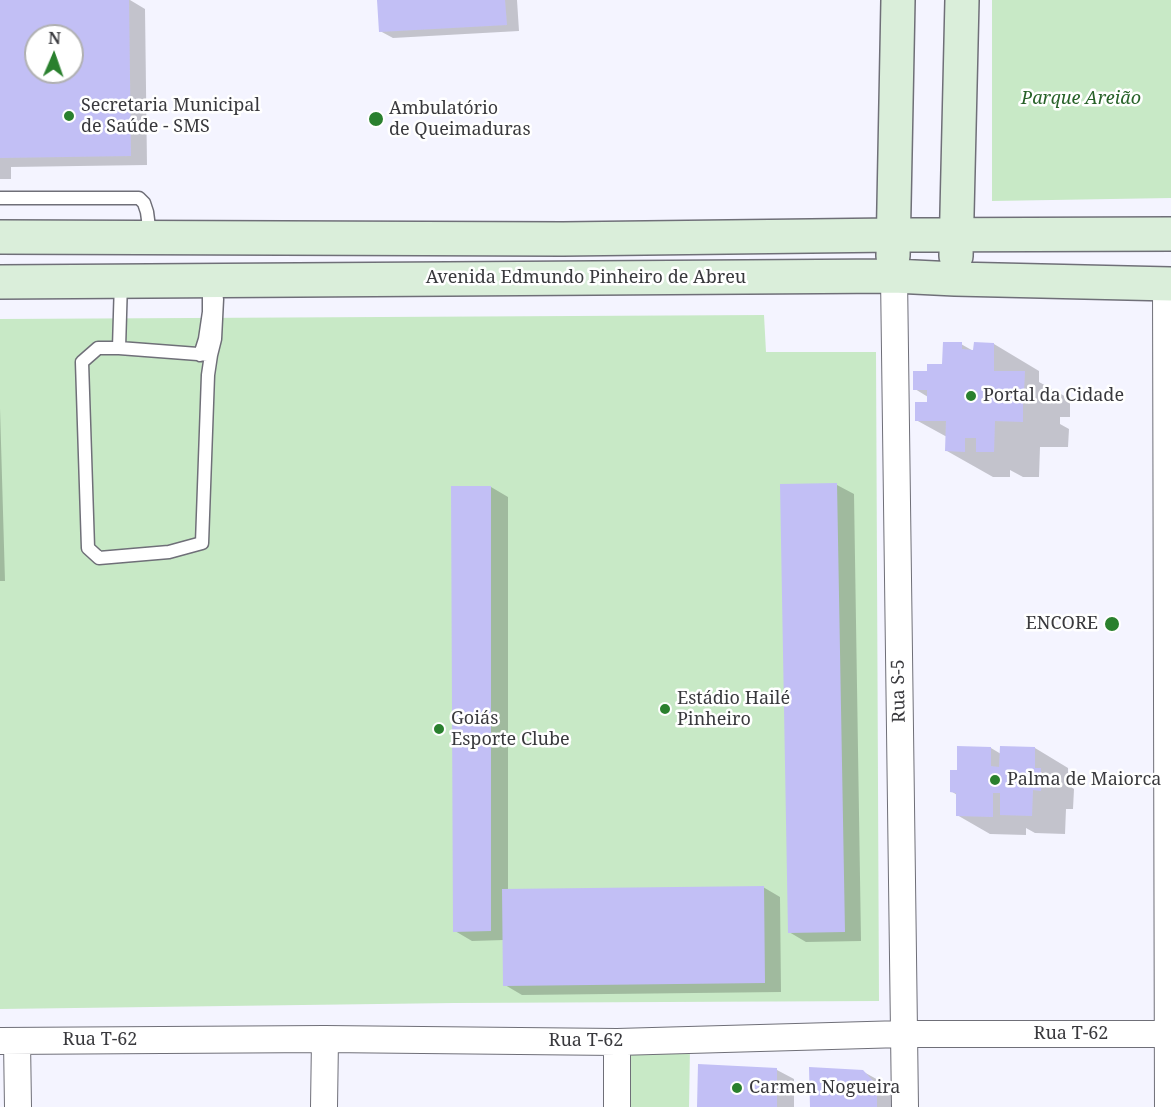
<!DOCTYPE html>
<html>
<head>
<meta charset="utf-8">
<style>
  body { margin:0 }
  #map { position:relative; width:1171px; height:1107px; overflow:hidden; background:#f4f4ff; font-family:"Noto Serif",serif }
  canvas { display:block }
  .north { position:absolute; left:24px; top:24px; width:60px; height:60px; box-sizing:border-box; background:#fff; border:2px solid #b0b0b1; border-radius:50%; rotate:2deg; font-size:16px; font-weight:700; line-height:24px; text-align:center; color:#39393d }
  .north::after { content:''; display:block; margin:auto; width:21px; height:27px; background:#2a802e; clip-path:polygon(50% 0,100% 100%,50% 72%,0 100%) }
</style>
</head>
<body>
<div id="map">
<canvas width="1171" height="1107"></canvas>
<div class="north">N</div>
</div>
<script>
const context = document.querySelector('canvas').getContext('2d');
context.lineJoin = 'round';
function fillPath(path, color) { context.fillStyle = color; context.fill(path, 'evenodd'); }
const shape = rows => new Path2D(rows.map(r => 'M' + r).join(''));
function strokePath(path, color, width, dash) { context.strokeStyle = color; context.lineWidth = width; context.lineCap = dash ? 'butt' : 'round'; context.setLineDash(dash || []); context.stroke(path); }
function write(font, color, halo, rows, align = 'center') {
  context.font = font + ' "Noto Serif",serif'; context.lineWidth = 5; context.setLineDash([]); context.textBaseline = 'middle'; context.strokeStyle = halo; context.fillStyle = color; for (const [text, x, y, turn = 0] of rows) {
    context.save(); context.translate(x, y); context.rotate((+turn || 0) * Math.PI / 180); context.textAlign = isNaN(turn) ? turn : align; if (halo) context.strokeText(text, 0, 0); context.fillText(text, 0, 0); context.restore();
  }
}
fillPath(shape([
  [992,0,1171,0,1171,198,992,201],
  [764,315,766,352,876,352,879,1001,454,1003,0,1009,0,319],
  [690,1047,689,1107,629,1107,630,1048]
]), '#c8e9c6');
fillPath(shape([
  [130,0,145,9,147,165,11,167,11,179,0,179,0,1],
  [36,36,72,36,72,72,36,72],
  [378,0,517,0,519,31,393,38,380,31],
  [961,344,975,352,994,344,1039,371,1039,382,1070,399,1070,417,1060,417,1060,424,1069,429,1068,447,1040,447,1039,477,1023,477,1010,470,1010,477,993,477,947,451,947,437,916,420,928,403,928,397,915,389,929,372,944,366],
  [0,408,5,581,0,581],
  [837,485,854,494,861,941,806,942,789,932],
  [491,487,508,497,508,890,763,887,780,897,781,992,522,995,505,985,504,940,472,941,455,931],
  [958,748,991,748,1001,754,1035,748,1068,768,1068,785,1074,789,1073,809,1066,809,1065,834,1035,833,1026,828,1026,835,990,834,957,815,957,795,951,791,958,772],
  [777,1070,794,1079,794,1107,698,1107],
  [862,1071,880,1081,894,1096,894,1107,811,1107]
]), '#0003');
fillPath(shape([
  [0,0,129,0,131,156,0,158],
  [36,36,72,36,72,72,36,72],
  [377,0,505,0,507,25,379,32],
  [943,342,962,342,962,349,973,350,974,342,994,343,994,371,1025,371,1024,392,1015,392,1015,401,1023,401,1023,422,995,421,994,452,976,452,976,438,965,438,965,452,945,451,946,421,915,421,915,402,927,402,927,390,913,390,913,371,927,371,927,364,942,364],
  [837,483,845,932,788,933,780,484],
  [451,486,491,486,491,931,453,932],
  [957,746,991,747,991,766,999,767,1000,746,1035,747,1035,768,1041,768,1041,791,1033,790,1032,816,1000,815,1000,793,993,793,993,817,956,816,956,793,950,792,950,770,957,770],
  [764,886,765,983,503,986,502,889],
  [698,1064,777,1068,777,1107,697,1107],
  [809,1067,863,1070,877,1085,877,1107,810,1107]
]), '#c2bff5');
const lane = shape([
  [0,198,139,198,144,203,147,212,150,235],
  [119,348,98,348,82,362,88,548,99,558,169,552,202,543,208,375,211,355,119,348,121,281],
  [200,355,205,339,209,312,209,282],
  [211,355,215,339,217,299]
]);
const street = shape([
  [894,276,905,1107],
  [1166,284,1168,1107],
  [0,1041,325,1039,617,1042,903,1034,1171,1034],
  [17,1041,18,1107],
  [617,1042,617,1107],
  [324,1107,325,1039]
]);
const secondary = shape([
  [0,237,563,239,893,235,1171,234],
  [893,256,898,0],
  [956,256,962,0],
  [0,282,894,276,955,279,1171,284]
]);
strokePath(lane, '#6f6f78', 15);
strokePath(street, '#6f6f78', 28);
strokePath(secondary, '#6f6f78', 36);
strokePath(lane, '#fff', 12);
strokePath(street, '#fff', 26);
strokePath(secondary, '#daeeda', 33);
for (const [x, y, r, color] of [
  [69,116,6,"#2a802e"],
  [376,119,8,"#2a802e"],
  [971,396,6,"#2a802e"],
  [1112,624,8,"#2a802e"],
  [665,709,6,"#2a802e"],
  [439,729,6,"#2a802e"],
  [995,780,6,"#2a802e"],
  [737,1088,6,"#2a802e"]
]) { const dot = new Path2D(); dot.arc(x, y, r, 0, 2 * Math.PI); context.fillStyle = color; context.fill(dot); strokePath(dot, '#fff', 2); }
write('italic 18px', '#286229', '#fff', [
  ["Parque Areião",1081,99]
]);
write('18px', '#39393d', '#fff', [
  ["Secretaria Municipal",81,106],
  ["de Saúde - SMS",81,127],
  ["Ambulatório",389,109],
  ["de Queimaduras",389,130],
  ["Portal da Cidade",983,396],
  ["ENCORE",1098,624,"right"],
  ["Estádio Hailé",677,699],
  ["Pinheiro",677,720],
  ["Goiás",451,719],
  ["Esporte Clube",451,740],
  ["Palma de Maiorca",1007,780],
  ["Carmen Nogueira",749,1088]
], 'left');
write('18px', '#39393d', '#fff', [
  ["Avenida Edmundo Pinheiro de Abreu",586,278],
  ["Rua S-5",899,691,-91],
  ["Rua T-62",1071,1034],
  ["Rua T-62",100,1040],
  ["Rua T-62",586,1041]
]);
</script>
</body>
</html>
